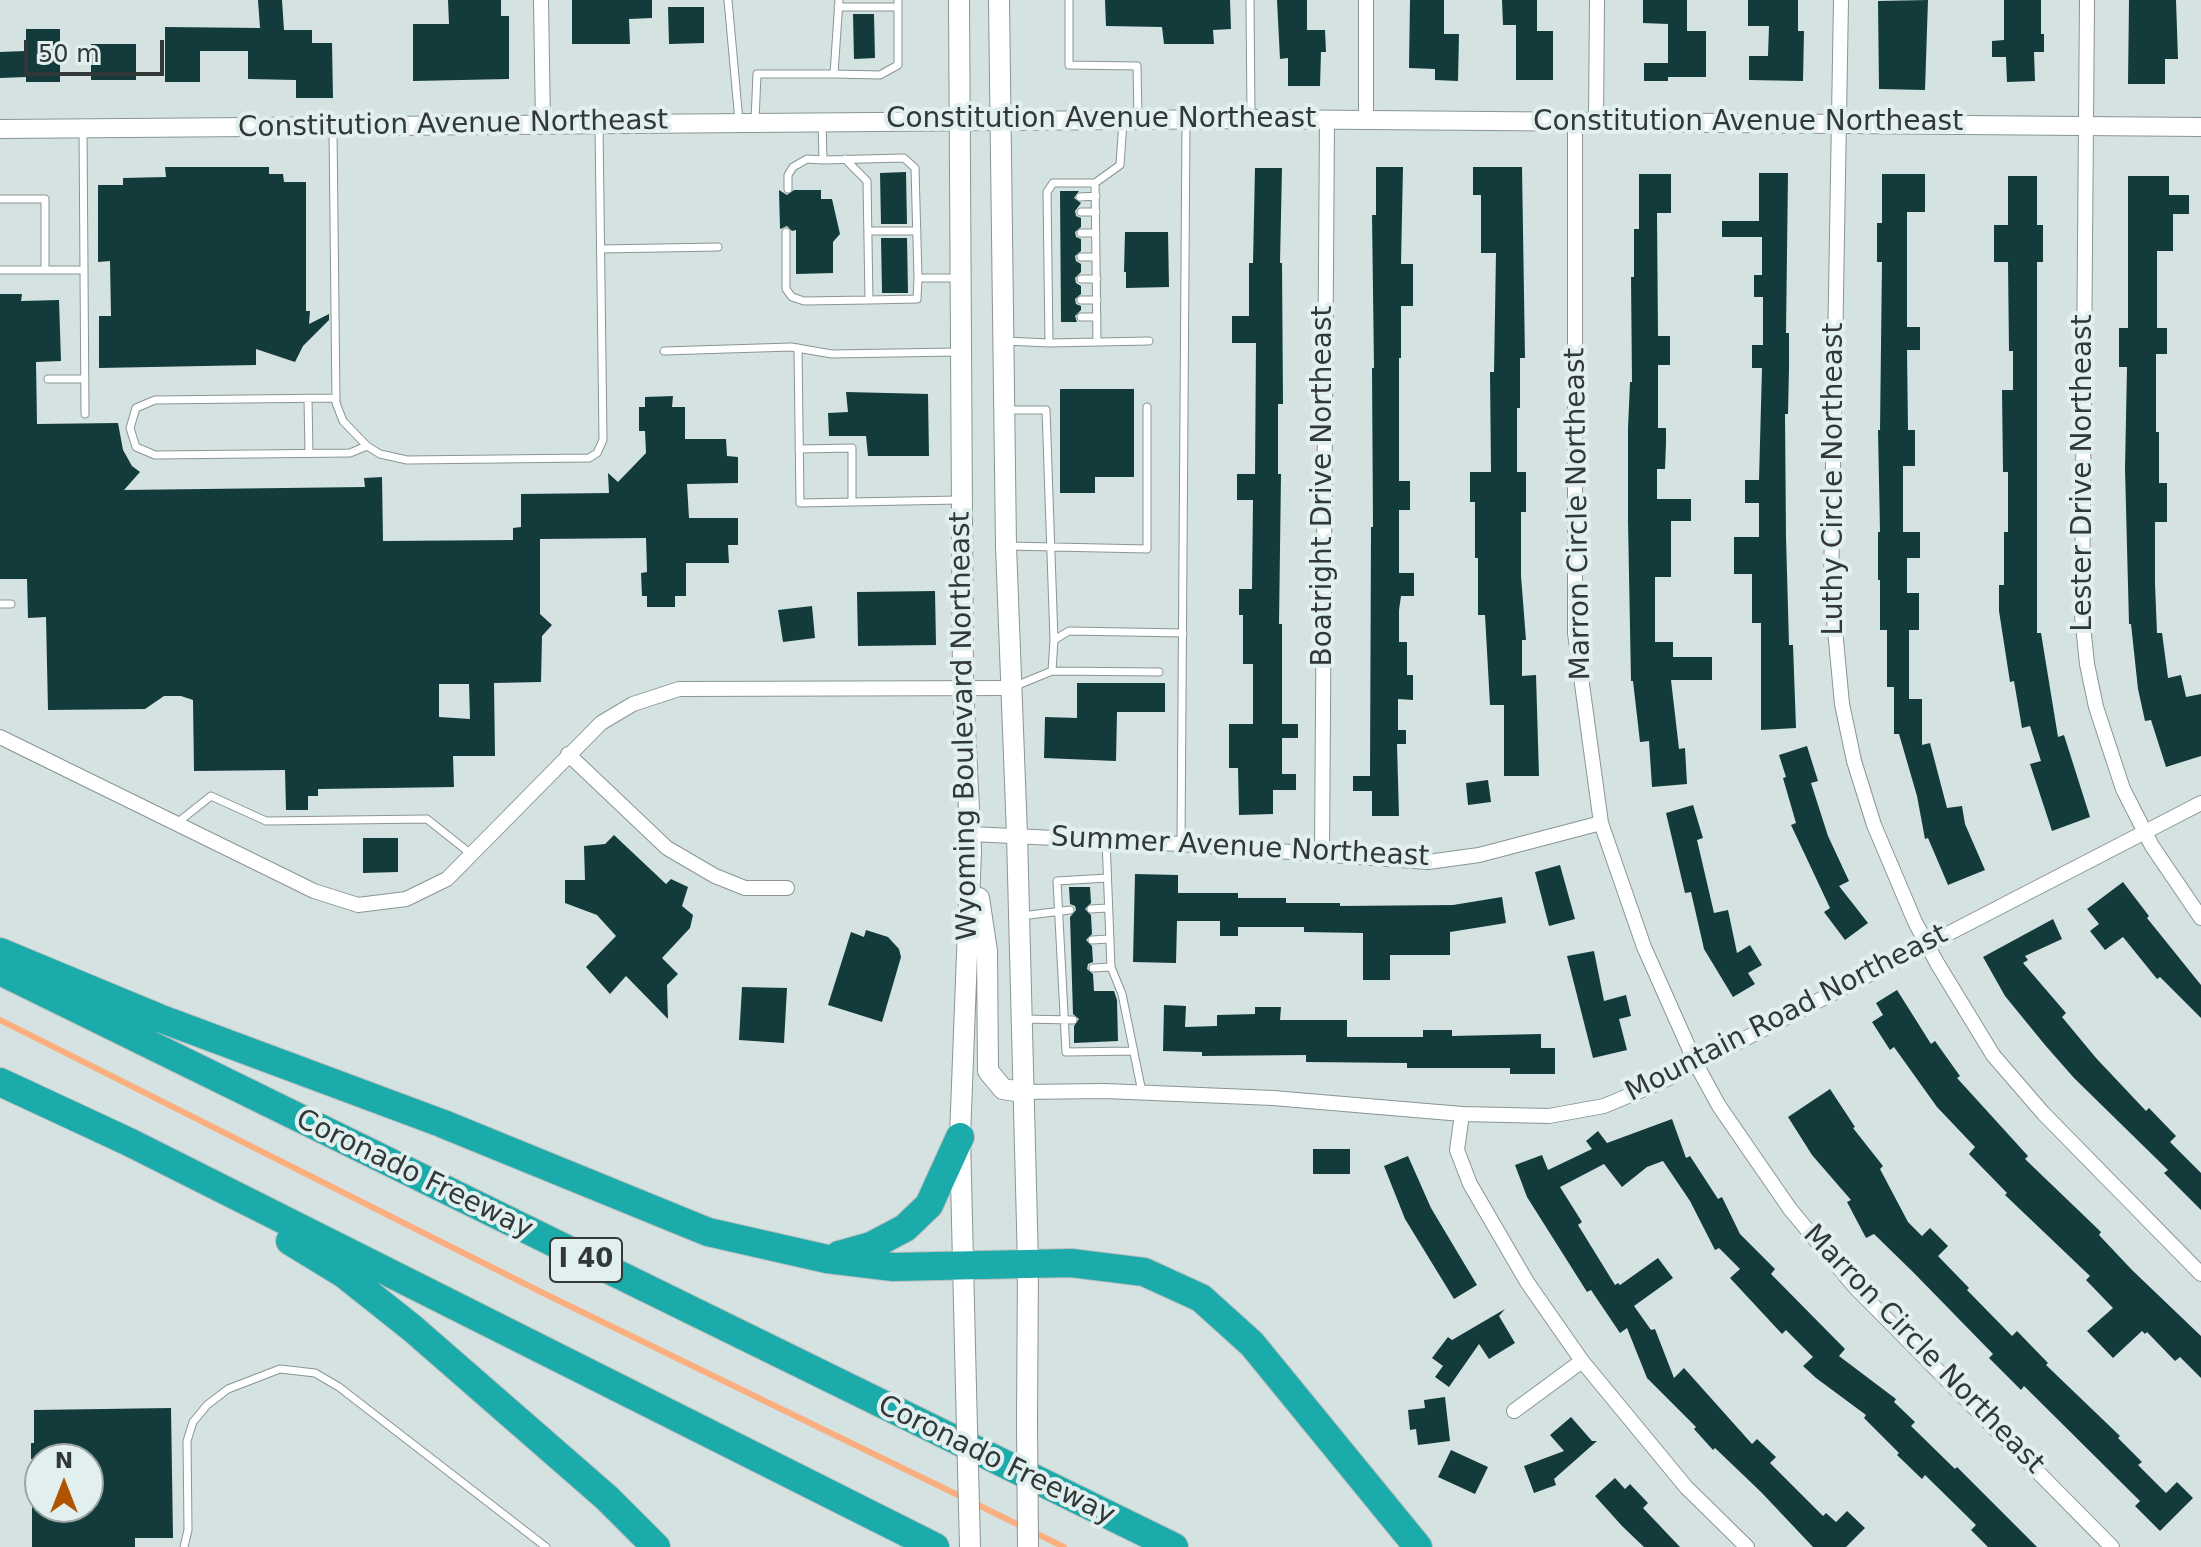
<!DOCTYPE html>
<html>
<head>
<meta charset="utf-8">
<style>
  body { margin:0 }
  #map { position:relative; width:2201px; height:1547px; overflow:hidden; background:#d5e2e2; font-family:"DejaVu Sans",sans-serif }
  canvas { display:block }
  .north { position:absolute; left:24px; top:1443px; width:80px; height:80px; box-sizing:border-box; background:#e2efef; border:2px solid #9ca5a5; border-radius:50%; rotate:0deg; font-size:22px; font-weight:700; line-height:32px; text-align:center; color:#323737 }
  .north::after { content:''; display:block; margin:auto; width:28px; height:36px; background:#b15400; clip-path:polygon(50% 0,100% 100%,50% 72%,0 100%) }
  .scale { position:absolute; left:24px; top:40px; width:140px; height:36px; box-sizing:border-box; border:4px solid #323737; border-top:0; padding-left:10px; font-size:24px; line-height:28px; white-space:nowrap; color:#323737; -webkit-text-stroke:6px #e2efef; paint-order:stroke }
</style>
</head>
<body>
<div id="map">
<canvas width="2201" height="1547"></canvas>
<div class="north">N</div>
<div class="scale">50 m</div>
</div>
<script>
const context = document.querySelector('canvas').getContext('2d');
context.lineJoin = 'round';
const shape = rows => new Path2D(rows.map(r => 'M' + r).join(''));
function strokePath(path, color, width, dash) { context.strokeStyle = color; context.lineWidth = width; context.lineCap = dash ? 'butt' : 'round'; context.setLineDash(dash || []); context.stroke(path); }
function fillPath(path, color) { context.fillStyle = color; context.fill(path, 'evenodd'); }
function write(font, color, halo, rows, align = 'center') {
  context.font = font + ' "DejaVu Sans",sans-serif'; context.lineWidth = 8; context.setLineDash([]); context.textBaseline = 'middle'; context.strokeStyle = halo; context.fillStyle = color; for (const [text, x, y, turn = 0] of rows) {
    context.save(); context.translate(x, y); context.rotate((+turn || 0) * Math.PI / 180); context.textAlign = isNaN(turn) ? turn : align; if (halo) context.strokeText(text, 0, 0); context.fillText(text, 0, 0); context.restore();
  }
}
strokePath(shape([
  [0,1020,541,1292,964,1498],
  [974,1503,1064,1547]
]), '#fbae7f', 6);
fillPath(shape([
  [258,0,282,0,284,30,312,30,312,43,332,43,333,98,296,98,296,80,248,79,248,51,200,51,200,82,165,82,165,27,260,28],
  [448,0,501,0,501,16,509,16,509,79,413,81,413,24,449,24],
  [572,0,652,0,652,18,629,19,630,44,572,44],
  [1105,0,1230,0,1231,29,1213,30,1214,44,1164,44,1162,27,1106,26],
  [1277,0,1307,0,1307,30,1325,30,1326,52,1321,52,1320,86,1288,86,1288,58,1280,59],
  [1410,0,1444,0,1444,34,1459,34,1458,81,1435,80,1435,69,1409,68],
  [1502,0,1537,0,1537,31,1553,31,1553,80,1516,80,1516,25,1503,25],
  [1643,0,1687,0,1687,31,1706,31,1706,77,1668,77,1668,24,1643,23],
  [1748,0,1798,0,1798,31,1804,31,1803,81,1749,80,1749,56,1768,56,1769,26,1748,26],
  [1928,0,1925,90,1879,89,1878,1],
  [2004,0,2041,0,2041,34,2044,34,2044,52,2034,52,2035,81,2007,82,2006,57,1992,57,1992,41,2004,40],
  [2129,0,2176,0,2178,59,2165,59,2165,84,2128,84],
  [668,7,704,7,704,43,669,44],
  [853,14,874,14,875,58,854,59],
  [26,29,60,29,60,82,26,82,26,77,0,78,0,52,26,51],
  [91,44,136,44,136,80,91,80],
  [1644,63,1668,63,1668,81,1644,81],
  [165,167,269,167,269,174,283,174,284,182,306,182,306,311,310,311,309,324,329,314,329,320,303,346,295,362,256,349,256,365,99,368,99,316,111,316,110,261,98,262,98,185,123,185,123,178,166,177],
  [1376,167,1403,167,1401,264,1413,264,1413,306,1401,306,1401,358,1399,358,1399,481,1410,481,1410,510,1399,510,1399,573,1414,573,1414,596,1401,596,1399,610,1399,642,1407,642,1407,675,1413,675,1413,700,1398,699,1398,730,1406,730,1406,744,1397,744,1399,816,1372,816,1372,791,1353,791,1353,776,1370,776,1371,527,1373,527,1372,368,1374,368,1372,215,1376,215],
  [1473,167,1522,167,1525,358,1520,358,1520,408,1517,408,1517,472,1526,472,1526,512,1521,512,1521,576,1526,640,1522,640,1522,676,1536,675,1539,776,1504,776,1504,705,1490,705,1485,615,1478,615,1478,558,1475,558,1475,502,1470,502,1470,472,1491,472,1490,372,1494,372,1496,253,1481,253,1481,195,1473,195],
  [1255,168,1282,168,1280,263,1282,263,1283,404,1278,404,1278,474,1281,474,1279,624,1282,624,1282,724,1298,724,1298,738,1282,738,1282,774,1296,774,1296,790,1273,790,1273,814,1239,815,1238,768,1229,768,1229,724,1253,724,1253,664,1243,664,1243,615,1239,615,1239,589,1252,589,1253,500,1237,500,1237,474,1255,474,1256,343,1232,343,1232,316,1249,316,1249,263,1253,263],
  [906,172,907,224,881,224,880,173],
  [1759,173,1788,173,1786,333,1789,333,1789,368,1788,414,1785,414,1786,537,1789,645,1793,645,1796,728,1761,730,1761,623,1752,623,1752,574,1734,574,1734,537,1759,537,1759,503,1745,503,1745,480,1759,480,1762,368,1752,368,1752,345,1763,345,1763,297,1754,297,1754,275,1762,275,1762,237,1722,237,1722,221,1759,221],
  [1639,174,1671,174,1671,213,1657,213,1658,336,1670,336,1670,365,1658,365,1658,428,1666,428,1666,443,1665,469,1657,469,1657,499,1691,499,1691,521,1671,521,1671,577,1655,577,1655,642,1673,642,1673,657,1712,657,1712,680,1671,680,1679,749,1685,748,1687,784,1652,787,1649,741,1640,742,1633,681,1631,681,1628,521,1628,428,1630,382,1632,382,1631,277,1634,277,1634,229,1639,229],
  [1882,174,1925,174,1925,212,1907,212,1907,327,1920,327,1920,350,1907,350,1908,430,1915,430,1915,466,1903,466,1903,532,1920,532,1920,558,1907,558,1907,593,1919,593,1919,630,1909,630,1909,699,1922,699,1922,745,1930,743,1947,808,1962,806,1965,824,1985,870,1948,885,1928,838,1925,839,1917,796,1899,734,1894,734,1894,687,1887,687,1887,630,1880,630,1880,580,1878,580,1878,532,1880,532,1878,430,1880,430,1882,262,1877,262,1877,223,1882,223],
  [2008,176,2037,176,2037,225,2043,225,2043,262,2037,262,2037,633,2041,633,2058,737,2064,735,2090,817,2052,831,2030,764,2041,761,2030,726,2022,728,2014,681,2010,682,1999,611,1999,585,2004,585,2004,532,2008,532,2008,472,2003,472,2002,390,2013,390,2013,351,2009,351,2008,262,1994,262,1994,225,2008,225],
  [2128,176,2169,176,2169,195,2189,195,2189,214,2173,214,2173,251,2157,251,2157,328,2167,328,2167,354,2156,354,2156,432,2159,432,2159,483,2167,483,2167,522,2155,522,2155,584,2157,633,2162,633,2168,678,2181,675,2186,697,2201,694,2201,756,2166,767,2151,720,2145,721,2138,689,2131,624,2129,624,2125,469,2127,367,2119,367,2119,328,2128,328],
  [779,190,787,195,794,190,821,190,821,199,832,199,840,234,833,242,833,273,796,274,796,230,792,231,787,226,780,229],
  [1060,191,1079,191,1074,198,1081,203,1075,211,1076,216,1081,218,1081,227,1075,232,1076,237,1081,239,1081,251,1075,256,1076,261,1081,264,1081,272,1075,278,1076,283,1081,286,1081,294,1075,299,1076,304,1081,306,1081,310,1075,316,1077,322,1061,322],
  [1125,232,1168,232,1169,287,1126,288,1126,272,1124,272],
  [881,238,907,238,908,293,882,293],
  [0,294,22,294,21,301,59,300,61,361,36,362,37,424,118,423,123,450,132,466,140,472,124,490,365,487,364,478,382,477,383,541,513,540,513,528,521,527,521,494,609,493,608,473,618,482,646,453,645,431,639,431,639,407,645,407,645,397,673,396,672,407,685,407,685,439,726,439,727,456,738,457,738,483,687,484,689,518,738,518,738,545,728,545,729,563,686,563,686,596,675,596,675,607,647,607,647,596,642,596,641,573,647,572,646,538,540,539,540,614,552,625,542,636,541,682,494,683,495,756,453,756,454,787,318,789,318,796,308,796,308,810,286,810,285,770,194,771,193,700,181,696,164,696,145,709,48,710,46,617,28,618,27,579,0,579],
  [439,684,469,684,470,719,439,717],
  [1060,389,1134,389,1134,477,1095,477,1095,493,1060,493],
  [846,392,928,394,929,456,868,456,866,436,829,436,828,413,848,412],
  [935,591,936,645,858,646,857,592],
  [812,606,815,638,783,642,778,610],
  [1077,683,1165,683,1165,712,1117,712,1116,761,1044,758,1045,717,1077,718],
  [1807,746,1818,781,1811,783,1828,836,1849,881,1839,886,1868,923,1845,940,1824,912,1830,908,1791,825,1796,823,1783,778,1786,777,1779,755],
  [1488,780,1491,802,1468,805,1466,783],
  [1693,805,1703,838,1697,840,1714,913,1728,910,1737,953,1750,945,1762,965,1748,973,1755,984,1733,997,1704,949,1691,892,1685,893,1666,813],
  [614,835,666,884,671,879,688,887,682,906,693,915,690,928,662,958,678,974,667,985,668,1019,626,976,610,994,586,967,616,936,597,915,565,903,565,880,585,880,584,846,605,844],
  [363,838,398,838,398,872,363,873],
  [1560,865,1575,919,1549,926,1535,872],
  [1135,874,1178,875,1178,893,1238,893,1238,898,1286,898,1286,903,1340,903,1340,906,1453,905,1502,897,1506,923,1450,932,1450,955,1390,955,1390,980,1363,980,1363,933,1304,932,1304,927,1238,927,1238,936,1220,936,1220,921,1177,921,1176,963,1133,962],
  [2123,882,2149,916,2147,918,2201,985,2201,1018,2160,977,2157,979,2123,937,2105,950,2090,931,2099,924,2087,909],
  [1069,887,1090,887,1091,903,1085,909,1091,915,1092,934,1086,940,1092,946,1093,962,1088,964,1087,969,1093,974,1094,991,1114,991,1117,1000,1118,1041,1074,1043,1074,1026,1079,1019,1073,1014,1070,917,1076,910,1075,906,1070,904],
  [2053,919,2062,939,2025,956,2028,960,2023,963,2066,1013,2062,1017,2096,1058,2146,1111,2149,1108,2176,1136,2170,1142,2201,1173,2201,1210,2164,1173,2168,1170,2074,1078,2045,1045,2005,996,1983,957],
  [866,930,888,937,899,949,901,957,882,1022,828,1005,851,932,864,937],
  [1594,951,1604,1001,1626,995,1631,1016,1619,1019,1627,1050,1593,1058,1567,956],
  [742,987,787,988,784,1043,739,1040],
  [1897,990,1931,1044,1935,1041,1960,1076,1957,1078,2028,1156,2025,1159,2101,1232,2099,1235,2132,1270,2201,1336,2201,1378,2180,1357,2175,1361,2147,1332,2145,1334,2142,1331,2113,1358,2087,1331,2113,1308,2086,1280,2090,1276,2005,1195,2007,1193,1969,1154,1975,1147,1937,1107,1894,1047,1890,1050,1872,1022,1883,1015,1876,1003],
  [1164,1005,1186,1006,1185,1027,1217,1026,1217,1015,1255,1014,1255,1007,1281,1007,1280,1020,1347,1020,1347,1037,1423,1037,1423,1030,1452,1030,1452,1036,1541,1034,1541,1048,1555,1048,1555,1074,1510,1074,1510,1068,1407,1068,1407,1063,1306,1062,1306,1055,1202,1056,1202,1052,1163,1051],
  [1830,1089,1855,1127,1853,1128,1883,1166,1880,1169,1908,1222,1922,1236,1930,1228,1948,1246,1938,1256,1969,1288,1967,1290,2012,1336,2017,1331,2048,1363,2046,1365,2120,1436,2118,1438,2142,1462,2138,1465,2166,1493,2177,1482,2193,1498,2160,1531,2135,1506,2140,1501,2024,1386,2021,1390,1989,1358,1993,1354,1913,1272,1874,1234,1866,1238,1847,1202,1851,1200,1812,1155,1788,1117],
  [1672,1119,1686,1158,1690,1156,1718,1199,1722,1197,1740,1234,1775,1269,1771,1274,1845,1349,1839,1356,1896,1399,1894,1402,1915,1422,1911,1426,1955,1469,1957,1467,2037,1547,1988,1547,1971,1530,1976,1525,1925,1475,1922,1479,1897,1455,1899,1453,1864,1418,1866,1415,1816,1378,1803,1366,1813,1357,1786,1330,1782,1334,1730,1278,1740,1269,1719,1248,1715,1250,1690,1201,1663,1161,1647,1167,1622,1187,1604,1164,1560,1187,1582,1222,1578,1225,1615,1285,1618,1283,1620,1285,1658,1258,1673,1278,1634,1306,1651,1330,1655,1329,1674,1378,1684,1368,1752,1444,1757,1439,1776,1457,1770,1463,1823,1516,1826,1513,1836,1522,1847,1511,1865,1528,1846,1547,1813,1547,1761,1492,1715,1448,1713,1450,1694,1429,1696,1427,1647,1378,1627,1328,1620,1333,1591,1290,1587,1292,1527,1197,1515,1165,1542,1155,1548,1170,1592,1149,1586,1141,1598,1131,1607,1143],
  [1313,1149,1350,1149,1350,1174,1313,1174],
  [1408,1156,1431,1208,1477,1285,1454,1299,1405,1219,1384,1166],
  [1505,1309,1499,1316,1515,1343,1489,1359,1479,1344,1449,1387,1435,1377,1443,1366,1432,1358,1448,1337,1452,1340],
  [1445,1397,1450,1441,1418,1445,1416,1429,1410,1430,1408,1410,1425,1408,1424,1400],
  [171,1408,173,1538,135,1538,135,1547,32,1547,32,1507,88,1507,88,1459,31,1459,31,1443,34,1443,34,1410],
  [1571,1417,1592,1441,1597,1441,1554,1479,1556,1485,1534,1493,1524,1466,1564,1451,1550,1435],
  [1451,1450,1488,1467,1475,1494,1438,1477],
  [1615,1478,1625,1489,1630,1484,1648,1503,1643,1508,1680,1547,1644,1547,1622,1526,1595,1496]
]), '#143b3b');
const service = shape([
  [728,0,739,121],
  [1069,0,1069,65,1137,66,1138,119],
  [1250,0,1251,118],
  [838,7,898,7],
  [834,74,880,75,898,65,898,0],
  [755,121,757,74,834,74,839,0],
  [822,123,823,160,904,158,915,168,918,278,958,278],
  [83,128,85,414],
  [333,128,336,403,343,421,367,446,380,454,407,460,589,458,597,453,603,440,599,126],
  [845,159,867,181,869,300,917,299,918,278],
  [1095,183,1097,342],
  [788,189,788,175,793,167,807,159,823,160],
  [1080,197,1096,196],
  [0,199,45,199,45,270],
  [1081,212,1096,212],
  [868,231,917,231],
  [786,232,786,289,792,297,804,301,869,300],
  [1081,233,1096,233],
  [601,249,718,247],
  [1081,257,1096,257],
  [0,270,84,270],
  [1081,279,1097,279],
  [1081,300,1097,300],
  [1081,317,1097,317],
  [1005,341,1049,343,1047,192,1053,183,1095,183,1120,165,1123,121],
  [1049,343,1149,341],
  [798,348,800,503,959,500],
  [664,351,791,347,832,354,957,352],
  [48,379,85,379],
  [336,398,155,400,136,408,130,428,136,447,155,455,350,453,367,446],
  [308,399,309,453],
  [1006,410,1046,410,1054,640],
  [799,449,852,448,852,502],
  [1008,546,1147,549,1147,407],
  [0,604,11,604],
  [1052,671,1054,640,1069,631,1183,633],
  [1013,687,1052,671,1159,672],
  [177,823,211,796,266,821,427,819,471,854],
  [1106,840,1111,967,1122,994,1142,1092],
  [1181,844,1186,121],
  [1107,878,1057,881,1066,1052,1134,1051],
  [1091,909,1107,908],
  [1021,916,1070,910],
  [1092,940,1108,939],
  [1093,968,1111,967],
  [1023,1019,1073,1020],
  [184,1547,188,1530,187,1441,193,1422,207,1405,228,1389,280,1369,315,1373,339,1387,546,1547]
]);
const minor = shape([
  [541,0,543,124],
  [1366,0,1366,119],
  [1841,0,1831,587,1842,704,1854,761,1874,825,1915,922,1937,963,1993,1055,2043,1113,2201,1274],
  [2087,0,2082,615,2087,664,2096,707,2123,789,2152,846,2201,918],
  [1575,121,1575,633,1601,823,1644,947,1696,1064,1719,1106,1790,1209,1854,1286,2112,1547],
  [1596,121,1597,0],
  [0,737,314,891,358,905,406,899,447,879,601,723,633,704,679,689,1011,688],
  [568,754,667,848,715,876,745,888,787,888],
  [971,834,1181,844,1428,862,1479,855,1601,823],
  [1322,854,1327,119],
  [1022,1092,1105,1091,1273,1098,1462,1114,1549,1116,1604,1106,1661,1082,2201,803],
  [1462,1114,1457,1150,1470,1184,1527,1282,1582,1361,1686,1487,1747,1547],
  [1514,1411,1582,1361]
]);
const tertiary = shape([
  [0,129,1251,119,2201,127]
]);
const secondary = shape([
  [959,0,963,688,971,850,960,1137,966,1388],
  [999,0,1006,546,1017,835,1028,1264,1027,1422],
  [979,898,987,951,988,1071,1003,1089,1022,1092]
]);
const motorway = shape([
  [0,952,159,1018,441,1123,708,1232,827,1259,893,1267,1071,1263,1144,1272,1201,1298,1252,1344,1418,1547],
  [0,971,1174,1547],
  [0,1082,129,1142,935,1547],
  [290,1241,344,1274,412,1328,607,1498,656,1547],
  [839,1255,871,1246,905,1228,929,1205,960,1137]
]);
strokePath(service, '#899595', 9);
strokePath(minor, '#899595', 16);
strokePath(tertiary, '#899595', 20);
strokePath(secondary, '#899595', 22);
strokePath(motorway, '#bdbfbf', 30);
strokePath(service, '#fff', 7);
strokePath(minor, '#fff', 14);
strokePath(tertiary, '#fff', 18);
strokePath(secondary, '#fff', 20);
strokePath(motorway, '#1babaa', 28);
const secondaryBridge = shape([
  [966,1388,970,1547],
  [1027,1422,1028,1547]
]);
strokePath(secondaryBridge, '#899595', 22, []);
strokePath(secondaryBridge, '#fff', 20);
for (const [x, y, w] of [
  [586,1260,72]
]) { const box = new Path2D(); box.roundRect(x - w / 2, y - 22, w, 44, 6); context.fillStyle = '#e2efef'; context.fill(box); strokePath(box, '#323737', 2); }
write('bold 26px', '#323737', null, [
  ["I 40",586,1260]
]);
write('28px', '#323737', '#e2efef', [
  ["Constitution Avenue Northeast",1101,120],
  ["Constitution Avenue Northeast",1748,123],
  ["Constitution Avenue Northeast",453,125,-1],
  ["Lester Drive Northeast",2084,473,-90],
  ["Luthy Circle Northeast",1835,479,-90],
  ["Boatright Drive Northeast",1324,486,-90],
  ["Marron Circle Northeast",1579,514,-91],
  ["Wyoming Boulevard Northeast",965,726,-91],
  ["Summer Avenue Northeast",1240,848,3],
  ["Mountain Road Northeast",1787,1014,-27],
  ["Coronado Freeway",414,1175,26],
  ["Marron Circle Northeast",1923,1350,46],
  ["Coronado Freeway",996,1461,26]
]);
</script>
</body>
</html>
